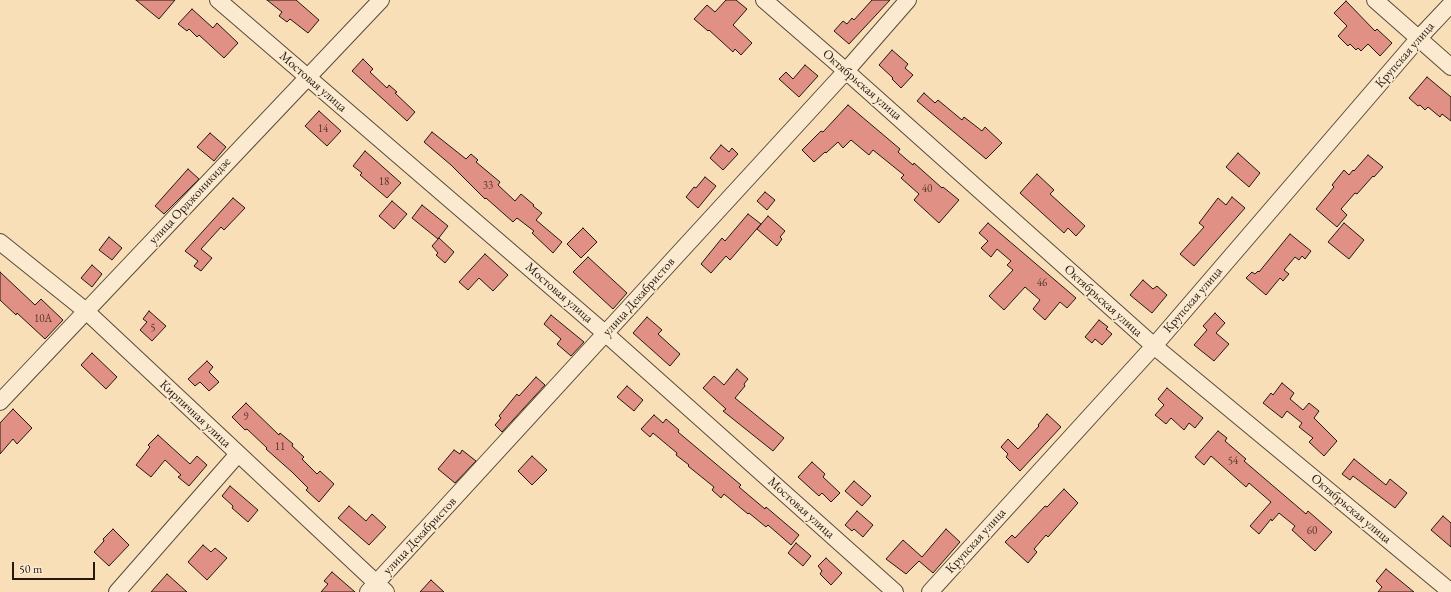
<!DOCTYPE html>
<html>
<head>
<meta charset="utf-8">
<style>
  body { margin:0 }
  #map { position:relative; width:1451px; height:592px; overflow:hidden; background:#f9dfb7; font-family:"EB Garamond",serif }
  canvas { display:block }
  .scale { position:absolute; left:12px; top:562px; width:83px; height:18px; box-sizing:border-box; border:2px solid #23190f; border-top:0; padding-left:5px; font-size:12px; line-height:14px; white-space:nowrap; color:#23190f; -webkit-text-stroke:3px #fbead0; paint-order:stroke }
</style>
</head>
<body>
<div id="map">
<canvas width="1451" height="592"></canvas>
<div class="scale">50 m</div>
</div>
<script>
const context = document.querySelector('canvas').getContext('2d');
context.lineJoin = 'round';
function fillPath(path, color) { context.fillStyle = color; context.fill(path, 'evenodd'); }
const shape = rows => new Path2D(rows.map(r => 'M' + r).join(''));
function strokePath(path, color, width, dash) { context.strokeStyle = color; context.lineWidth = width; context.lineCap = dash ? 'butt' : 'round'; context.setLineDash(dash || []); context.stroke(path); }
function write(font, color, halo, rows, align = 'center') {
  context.font = font + ' "EB Garamond",serif'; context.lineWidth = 3; context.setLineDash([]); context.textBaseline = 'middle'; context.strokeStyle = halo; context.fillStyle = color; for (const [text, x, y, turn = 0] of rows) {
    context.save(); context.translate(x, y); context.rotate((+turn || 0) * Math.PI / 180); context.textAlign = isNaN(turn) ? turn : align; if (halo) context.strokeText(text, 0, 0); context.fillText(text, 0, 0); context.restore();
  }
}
const building = shape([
  [136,0,175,0,159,19,136,0],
  [267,0,296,0,319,20,308,33,290,19,287,22,279,16,282,12,267,0],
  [726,0,736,0,747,9,733,25,752,43,741,55,735,49,733,52,709,30,708,31,694,19,707,5,715,12,726,0],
  [872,0,890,0,849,44,834,31,843,21,847,24,852,18,854,20,872,0],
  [1346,1,1375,31,1377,29,1392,43,1380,56,1368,44,1361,51,1358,48,1356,50,1350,44,1348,46,1338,36,1347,26,1334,13,1346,1],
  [192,9,213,28,217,23,238,43,224,58,199,35,197,37,189,29,187,31,178,24,192,9],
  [892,50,908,64,905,68,913,75,901,88,892,79,893,78,879,65,892,50],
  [363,59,373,69,370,72,387,88,389,85,397,92,395,93,415,112,407,121,352,71,363,59],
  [805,65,818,76,799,97,779,79,786,72,793,79,805,65],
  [1427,77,1451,97,1451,121,1442,114,1440,117,1428,107,1425,110,1420,105,1418,106,1409,98,1427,77],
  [924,93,935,103,938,100,962,120,964,117,982,131,985,127,1002,143,986,159,917,101,924,93],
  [848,105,900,149,898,152,913,165,914,163,942,188,943,187,959,200,939,223,914,200,919,194,901,178,904,175,873,150,869,155,851,140,843,148,838,142,826,153,825,152,814,162,802,150,821,131,823,132,848,105],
  [319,111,341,131,327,146,305,126,319,111],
  [432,132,466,159,471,154,478,160,476,162,500,182,498,185,515,201,521,194,534,205,533,206,542,213,536,220,562,242,553,253,532,233,534,231,517,218,513,222,486,198,485,199,451,165,424,142,432,132],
  [210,133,226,147,214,161,197,147,210,133],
  [721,145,729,152,732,148,738,154,723,170,710,158,721,145],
  [365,151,401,183,387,198,360,175,362,173,353,166,365,151],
  [1238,153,1260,173,1249,187,1226,167,1238,153],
  [1368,155,1383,167,1374,177,1373,176,1357,194,1355,193,1341,209,1347,215,1337,227,1316,209,1334,187,1332,185,1344,170,1349,175,1353,170,1354,171,1368,155],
  [188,169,199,179,164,214,155,206,188,169],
  [1037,174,1054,190,1050,194,1085,226,1076,236,1068,228,1064,233,1020,193,1037,174],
  [705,177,716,186,698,208,686,197,694,187,696,188,705,177],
  [765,192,775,200,767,210,757,201,765,192],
  [1232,197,1245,208,1194,266,1180,254,1204,227,1199,223,1218,198,1226,205,1232,197],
  [233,198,245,208,224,230,221,227,201,249,212,258,201,271,194,266,198,261,185,251,233,198],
  [392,201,407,214,394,229,379,216,392,201],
  [422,205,448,226,438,239,412,218,422,205],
  [748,214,761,224,730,260,726,256,711,273,701,264,722,238,725,241,748,214],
  [768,216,785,231,780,237,782,239,777,246,757,229,768,216],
  [988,223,1076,298,1067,308,1060,302,1045,320,1033,309,1040,300,1025,287,1004,310,989,296,1013,270,1007,265,1011,261,997,249,991,257,981,248,988,241,979,233,988,223],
  [1344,223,1364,240,1349,259,1328,242,1344,223],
  [583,228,597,242,581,258,567,244,583,228],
  [1290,234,1311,251,1305,259,1302,256,1299,260,1295,257,1284,270,1289,274,1283,281,1280,278,1266,295,1246,278,1252,272,1255,274,1258,271,1259,272,1290,234],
  [109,237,122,248,112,260,99,250,109,237],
  [439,238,454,252,445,263,436,255,438,253,432,246,439,238],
  [485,254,508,275,493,291,479,278,468,290,459,282,485,254],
  [588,257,627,293,613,309,573,272,588,257],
  [92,265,102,274,92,287,81,278,92,265],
  [0,272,35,305,41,299,63,320,45,339,17,313,16,315,0,300,0,272],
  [1143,280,1153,289,1157,286,1167,295,1152,313,1130,295,1143,280],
  [149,311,166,326,152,341,140,330,147,322,143,319,149,311],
  [1215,313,1225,323,1216,333,1229,344,1214,361,1194,345,1207,330,1203,326,1215,313],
  [551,315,584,342,571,356,557,344,561,339,544,324,551,315],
  [647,317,662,330,658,334,680,354,670,366,633,333,647,317],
  [1099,320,1108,327,1106,329,1112,334,1102,345,1095,339,1092,343,1085,337,1099,320],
  [92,353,117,377,106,389,81,365,92,353],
  [207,361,213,367,209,372,219,382,209,391,200,382,195,386,188,379,207,361],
  [737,369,748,379,744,384,745,386,735,398,784,438,773,451,723,411,726,409,703,388,714,376,724,385,737,369],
  [536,377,545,385,502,432,495,425,501,418,499,416,517,394,519,396,536,377],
  [1282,383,1294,393,1290,399,1303,410,1309,403,1319,411,1314,418,1337,441,1324,456,1309,442,1313,438,1299,427,1302,423,1287,411,1282,418,1263,403,1271,393,1273,395,1282,383],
  [627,386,643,400,634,411,617,397,627,386],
  [1167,388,1203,418,1195,428,1189,423,1184,430,1171,418,1166,424,1155,415,1164,405,1158,399,1167,388],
  [246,403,279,435,280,433,293,444,292,446,304,457,302,459,317,474,320,471,334,484,319,502,306,490,308,488,292,472,266,449,267,448,247,429,245,430,232,417,246,403],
  [13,409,32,428,17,444,13,439,0,454,0,423,13,409],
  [1047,414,1061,427,1020,471,1006,457,1008,454,1001,447,1008,439,1018,449,1039,426,1038,425,1047,414],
  [654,415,663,423,666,419,679,430,678,432,741,485,739,487,765,509,766,507,799,535,791,545,768,525,766,527,749,513,748,514,724,494,721,498,712,490,714,487,688,466,689,465,676,455,677,453,653,433,650,437,641,429,654,415],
  [1218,431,1227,438,1225,441,1246,459,1244,461,1306,514,1308,511,1332,532,1315,551,1292,530,1295,526,1279,513,1272,521,1271,519,1259,534,1250,526,1271,502,1249,483,1246,487,1211,456,1204,465,1195,457,1218,431],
  [158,435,190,464,197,456,207,465,189,486,178,477,181,475,165,460,151,477,136,465,150,447,148,445,158,435],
  [454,450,460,454,462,450,476,461,455,483,438,469,454,450],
  [532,456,547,470,532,485,518,471,532,456],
  [1354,459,1386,485,1390,479,1407,493,1395,508,1353,476,1350,480,1342,474,1354,459],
  [812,462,825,474,823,477,840,493,831,502,822,493,819,496,798,477,812,462],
  [854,481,871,496,862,506,845,491,854,481],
  [230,486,258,510,248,522,232,508,233,506,222,496,230,486],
  [1064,489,1078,503,1048,537,1046,535,1034,549,1037,552,1028,563,1005,542,1012,535,1015,538,1045,506,1047,507,1064,489],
  [349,506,366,521,372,514,386,527,369,545,338,518,349,506],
  [857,511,873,525,863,537,854,529,852,531,845,525,857,511],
  [1443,516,1451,523,1451,547,1431,530,1443,516],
  [113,529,129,545,109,566,94,552,104,541,103,539,113,529],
  [946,529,960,542,933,573,919,561,906,574,886,559,903,540,922,557,946,529],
  [796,543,811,556,803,566,788,553,796,543],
  [203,545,211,552,215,548,227,558,207,580,188,562,203,545],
  [826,558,842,573,831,585,820,574,822,571,818,566,826,558],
  [1386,569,1414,592,1378,592,1382,587,1376,581,1386,569],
  [332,572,355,592,321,592,328,584,324,581,332,572],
  [167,574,187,592,151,592,167,574],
  [431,580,444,592,420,592,431,580]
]);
fillPath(building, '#e09085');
strokePath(building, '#23190f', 1);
const minor = shape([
  [218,0,606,334,895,592],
  [764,0,846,71,1154,346,1451,592],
  [1375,0,1451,67],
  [0,242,86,311,386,592],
  [0,402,381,0],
  [117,592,238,454],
  [368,592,846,71,908,0],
  [930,592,1154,346,1418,39,1451,4]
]);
strokePath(minor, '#584a39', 18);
strokePath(minor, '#fbead0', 16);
write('11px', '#52372c', null, [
  ["14",323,129],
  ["18",384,182],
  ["33",488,186],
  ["40",927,189],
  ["46",1042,283],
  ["10А",43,319],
  ["5",153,328],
  ["9",246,417],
  ["11",280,447],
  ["54",1233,461],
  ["60",1312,531]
]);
write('13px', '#23190f', '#fbead0', [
  ["Крупская улица",1405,55,-49],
  ["Мостовая улица",313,82,41],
  ["Октябрьская улица",862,85,41],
  ["улица Орджоникидзе",190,201,-47],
  ["Мостовая улица",559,293,41],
  ["улица Декабристов",639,297,-48],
  ["Крупская улица",1193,300,-49],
  ["Октябрьская улица",1103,301,42],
  ["Кирпичная улица",195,414,43],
  ["Мостовая улица",801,508,42],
  ["Октябрьская улица",1351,509,40],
  ["улица Декабристов",420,536,-47],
  ["Крупская улица",976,541,-48]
]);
</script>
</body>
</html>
